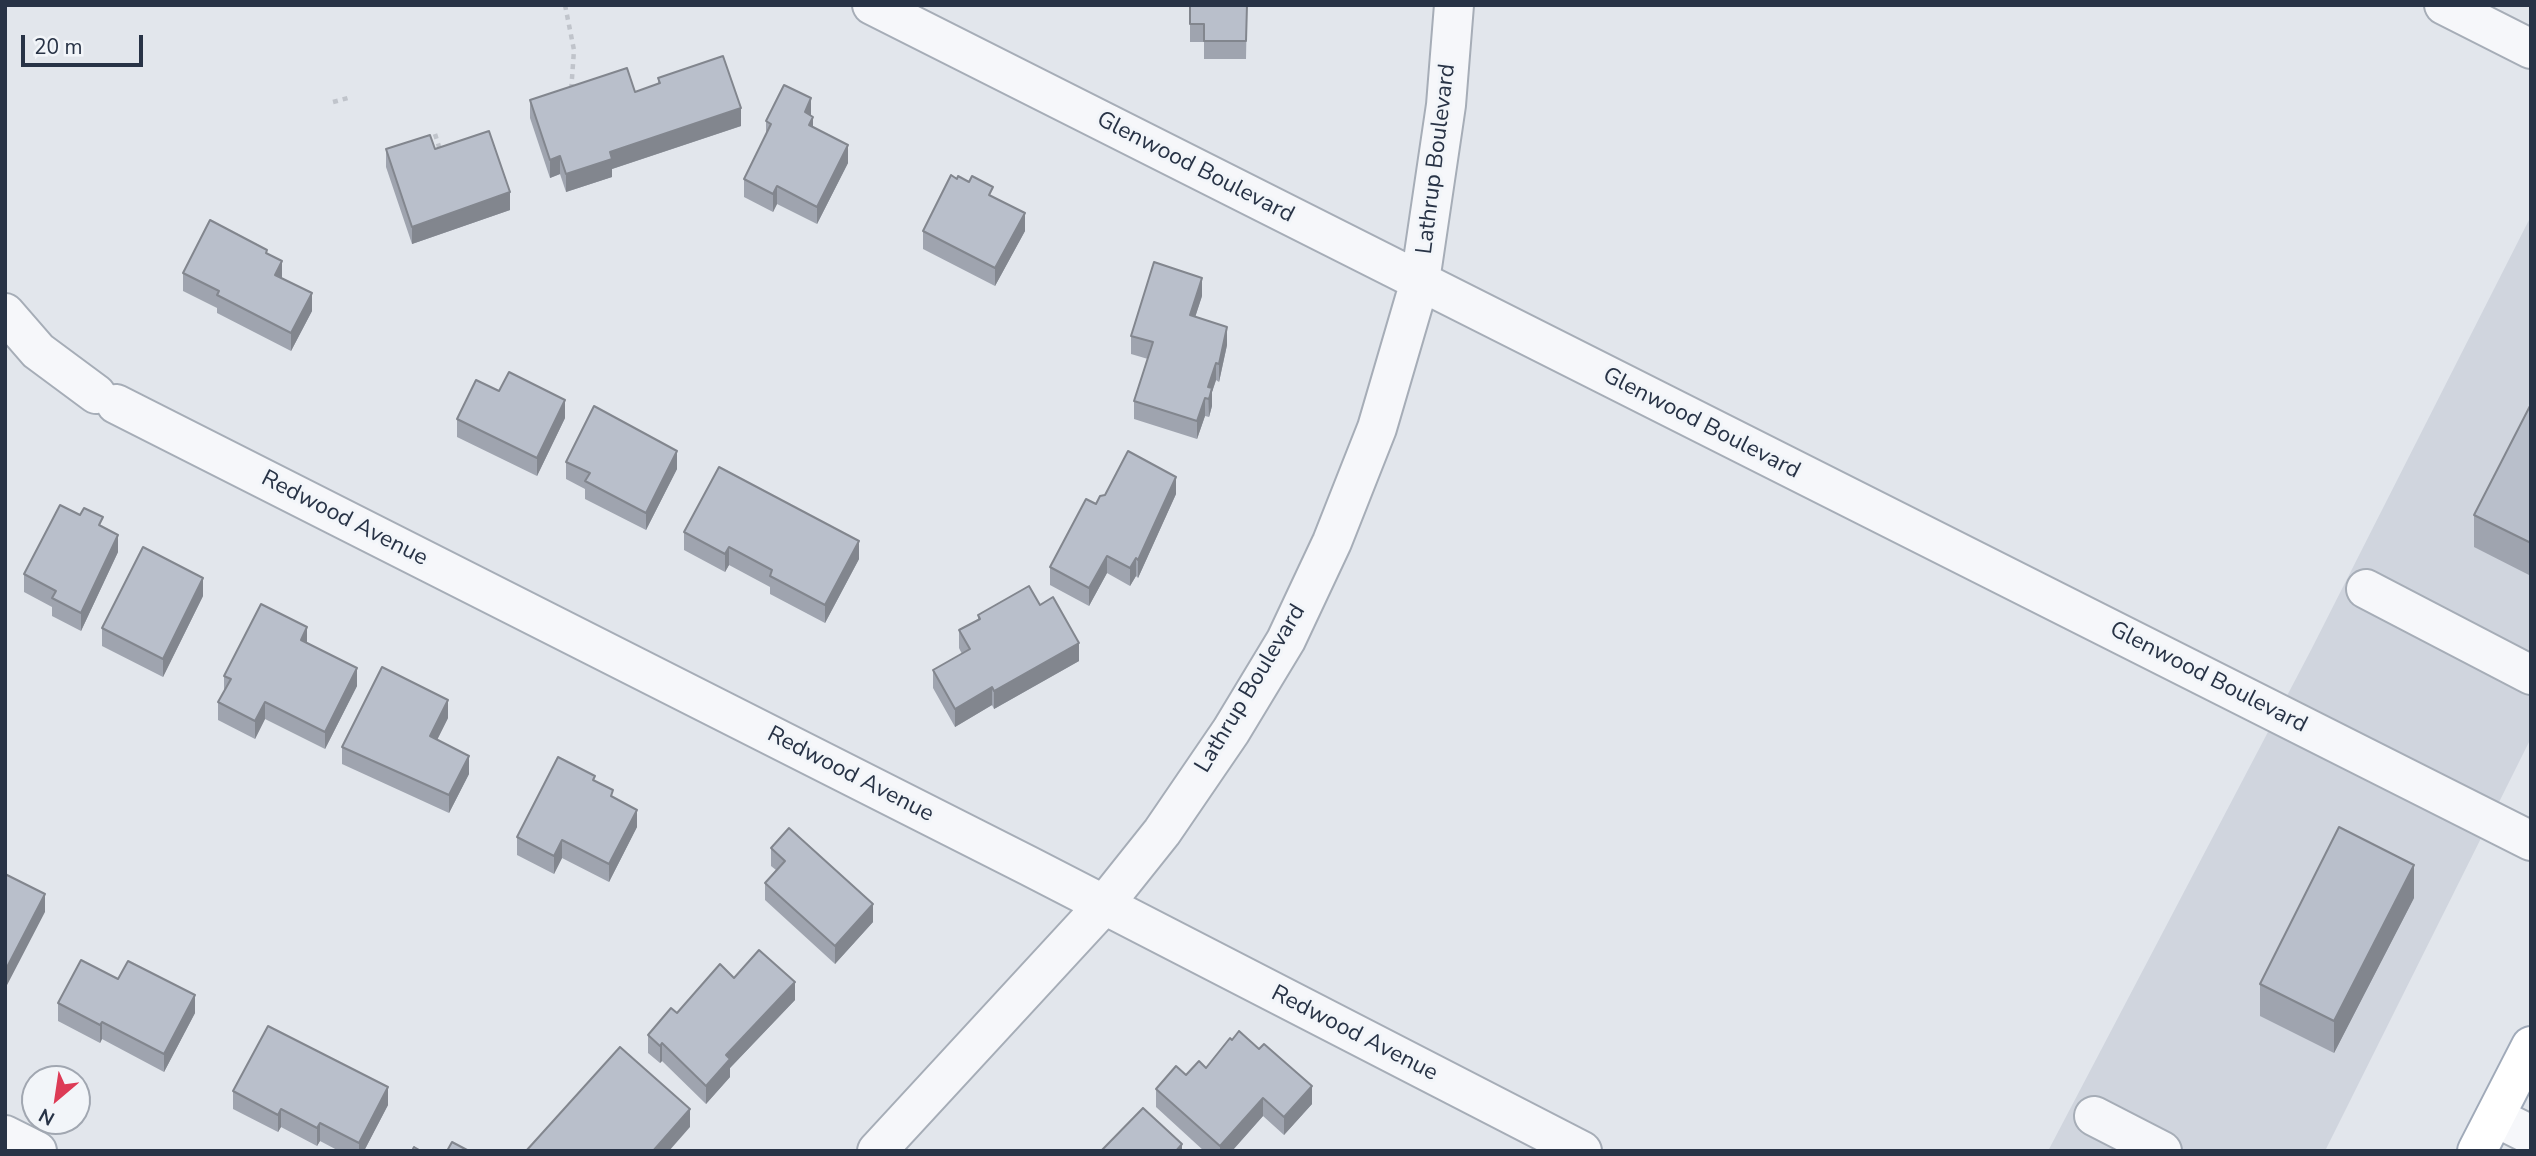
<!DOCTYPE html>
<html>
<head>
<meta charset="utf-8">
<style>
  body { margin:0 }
  #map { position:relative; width:2536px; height:1156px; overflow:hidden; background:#e2e6ec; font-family:"Nunito Sans",sans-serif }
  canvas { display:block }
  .frame { position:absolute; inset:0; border:7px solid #283346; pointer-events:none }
  .north { position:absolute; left:21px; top:1065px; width:70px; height:70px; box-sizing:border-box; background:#f2f5f9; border:2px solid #a1a7b1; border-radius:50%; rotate:209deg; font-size:19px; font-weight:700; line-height:28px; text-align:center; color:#283346 }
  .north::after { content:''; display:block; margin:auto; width:24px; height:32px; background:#dd3b56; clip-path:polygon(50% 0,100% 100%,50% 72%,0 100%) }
  .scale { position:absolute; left:21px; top:35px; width:122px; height:32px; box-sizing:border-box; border:4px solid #283346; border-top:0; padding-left:9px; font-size:21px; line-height:24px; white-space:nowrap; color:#283346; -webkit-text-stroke:5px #f2f5f9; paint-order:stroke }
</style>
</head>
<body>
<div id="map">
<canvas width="2536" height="1156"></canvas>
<div class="frame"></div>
<div class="north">N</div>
<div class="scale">20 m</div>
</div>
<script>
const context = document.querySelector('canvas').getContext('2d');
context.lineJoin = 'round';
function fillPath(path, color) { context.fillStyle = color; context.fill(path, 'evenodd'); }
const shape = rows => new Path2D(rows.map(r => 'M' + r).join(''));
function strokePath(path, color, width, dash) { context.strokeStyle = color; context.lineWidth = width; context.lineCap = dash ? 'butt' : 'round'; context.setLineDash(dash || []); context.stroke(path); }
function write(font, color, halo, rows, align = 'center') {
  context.font = font + ' "Nunito Sans",sans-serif'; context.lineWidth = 6; context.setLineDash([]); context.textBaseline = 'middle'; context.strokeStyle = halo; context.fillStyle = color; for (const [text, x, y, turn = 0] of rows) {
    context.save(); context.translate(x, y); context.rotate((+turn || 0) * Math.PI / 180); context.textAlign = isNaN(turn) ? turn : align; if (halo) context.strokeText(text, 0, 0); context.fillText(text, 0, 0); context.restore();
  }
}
fillPath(shape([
  [2531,216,2531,738,2325,1151,2048,1151,2311,650]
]), '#d0d5de');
const minor = shape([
  [872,5,2531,841],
  [2444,5,2531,49],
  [5,313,38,351,96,394],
  [116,404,1029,866,1582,1151],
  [2366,589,2531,675],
  [2094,1116,2162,1151],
  [2495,1117,2531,1135],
  [5,1135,37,1151],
  [877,1151,1103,906,1162,832,1231,731,1286,640,1332,542,1377,428,1420,281,1446,105,1454,5]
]);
const major = shape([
  [2477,1151,2531,1046]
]);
strokePath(minor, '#a6adb7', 42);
strokePath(major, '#a0aab9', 42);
strokePath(shape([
  [565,5,574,50,571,92],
  [333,102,348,98],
  [435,134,441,153]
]), '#c0c4cb', 4.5, [5, 5]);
strokePath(minor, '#f6f7fa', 38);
strokePath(major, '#fff', 38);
fillPath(shape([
  [1190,5,1247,5,1246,59,1204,59,1204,42,1190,42],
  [658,78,741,126,612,169,612,177,566,192,560,174,550,178,530,118,530,100,635,92,658,84],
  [811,116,813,127,848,163,817,224,777,204,773,212,744,197,744,179,766,135,766,121],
  [386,149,435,149,510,210,412,244,386,167],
  [993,197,1025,231,995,286,923,249,923,231],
  [267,254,282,278,312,311,291,351,217,313,217,308,183,291,183,273],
  [1202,296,1195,317,1227,345,1219,382,1216,380,1212,392,1212,406,1209,417,1205,416,1197,439,1134,419,1134,401,1148,359,1131,354,1131,336],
  [2531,404,2531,576,2474,547,2474,515],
  [565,418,537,476,457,437,457,419],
  [566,462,677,469,646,530,585,499,585,489,566,479],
  [1176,494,1138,578,1136,576,1130,586,1107,573,1089,606,1050,585,1050,567,1096,504],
  [103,527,118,552,81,631,52,616,52,607,24,592,24,574],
  [684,532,859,559,825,623,770,594,770,587,729,565,725,572,684,550],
  [203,596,163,677,102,646,102,628],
  [1040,605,1079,661,994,709,992,705,955,727,933,688,933,670,962,654,959,648,959,630,978,620,978,615],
  [307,643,357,686,325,749,265,719,255,739,218,720,218,702,224,691,224,676],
  [448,718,437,740,469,774,449,813,342,764,342,747],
  [613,798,637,827,609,882,562,858,554,874,517,855,517,837],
  [771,848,873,922,835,964,765,900,765,883,776,870,771,866],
  [2414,898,2334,1053,2260,1016,2260,984],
  [734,978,795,1000,730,1068,730,1077,706,1104,662,1061,660,1063,648,1053,648,1035,677,1013],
  [118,979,195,1013,164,1072,102,1039,100,1043,58,1021,58,1003],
  [1206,1068,1312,1104,1284,1135,1263,1116,1232,1151,1204,1151,1156,1107,1156,1089,1186,1075],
  [233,1091,388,1105,364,1151,339,1151,320,1141,317,1146,281,1127,278,1132,233,1109]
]), '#9fa4af');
fillPath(shape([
  [811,98,811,116,805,112],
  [741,108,741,126,612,169,612,177,566,192,566,174,610,152],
  [813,117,813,135,809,125],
  [848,145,848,163,817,224,817,207],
  [560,156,560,174,550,178,550,160],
  [777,186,777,204,773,212,773,194],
  [510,192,510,210,412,244,412,227],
  [1025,213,1025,231,995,286,995,268],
  [282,261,282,279,275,275],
  [1202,278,1202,296,1190,333,1190,315],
  [312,293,312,311,291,351,291,333],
  [1227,327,1227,345,1219,382,1219,364],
  [1216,363,1216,380,1212,392,1212,406,1209,417,1208,387],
  [1205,398,1205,416,1197,439,1197,421],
  [565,400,565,418,537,476,537,458],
  [677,451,677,469,646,530,646,513],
  [1176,477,1176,494,1138,578,1138,560],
  [118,535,118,552,81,631,81,613],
  [859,541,859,559,825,623,825,605],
  [729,547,729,565,725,572,725,554],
  [1107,556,1107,573,1089,606,1089,588],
  [1136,558,1136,576,1130,586,1130,568],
  [203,578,203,596,163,677,163,659],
  [307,627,307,645,301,640],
  [1079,643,1079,661,994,709,994,691],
  [357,668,357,686,325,749,325,732],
  [992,687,992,705,955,727,955,709],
  [448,700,448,718,430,754,430,736],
  [265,702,265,719,255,739,255,721],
  [469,756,469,774,449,813,449,795],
  [637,810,637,827,609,882,609,864],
  [562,840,562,858,554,874,554,856],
  [2414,865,2414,898,2334,1053,2334,1021],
  [45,894,45,912,5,989,5,971],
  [873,904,873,922,835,964,835,946],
  [795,982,795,1000,730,1068,730,1077,706,1104,706,1086,726,1055],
  [195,995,195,1013,164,1072,164,1054],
  [102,1022,102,1039,100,1043,100,1025],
  [662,1043,662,1061,660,1063,660,1046],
  [1312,1086,1312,1104,1284,1135,1284,1117],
  [388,1087,388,1105,364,1151,359,1151,359,1143],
  [1263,1098,1263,1116,1232,1151,1220,1151,1220,1146],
  [281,1109,281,1127,278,1132,278,1115],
  [690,1109,690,1127,669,1151,653,1151],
  [320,1123,320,1141,317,1146,317,1128],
  [1182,1144,1182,1151,1176,1151]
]), '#82868e');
const building = shape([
  [1190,5,1247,5,1246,41,1204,41,1204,24,1190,24,1190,5],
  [723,56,741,108,610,152,612,159,566,174,560,156,550,160,530,100,627,68,635,92,660,83,658,78,723,56],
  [784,85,811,98,805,112,813,117,809,125,848,145,817,207,777,186,773,194,744,179,771,124,766,121,784,85],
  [489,131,510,192,412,227,386,149,430,135,435,149,489,131],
  [951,175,957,179,958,176,969,182,972,176,993,187,989,195,1025,213,995,268,923,231,951,175],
  [210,220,267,250,266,253,282,261,275,275,312,293,291,333,217,295,219,291,183,273,210,220],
  [1154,262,1202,278,1190,315,1227,327,1219,364,1216,363,1208,387,1212,388,1209,399,1205,398,1197,421,1134,401,1153,342,1131,336,1154,262],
  [509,372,565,400,537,458,457,419,476,380,499,391,509,372],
  [2531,404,2531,543,2474,515,2531,404],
  [594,406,677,451,646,513,585,481,590,473,566,462,594,406],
  [1128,451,1176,477,1138,560,1136,558,1130,568,1107,556,1089,588,1050,567,1086,499,1096,504,1100,496,1105,495,1128,451],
  [719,467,859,541,825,605,770,576,772,570,729,547,725,554,684,532,719,467],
  [60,505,80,515,84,508,103,517,99,525,118,535,81,613,52,598,56,591,24,574,60,505],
  [143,547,203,578,163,659,102,628,143,547],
  [1029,586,1040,605,1053,597,1079,643,994,691,992,687,955,709,933,670,970,649,959,630,980,619,978,615,1029,586],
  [261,604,307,627,301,640,357,668,325,732,265,702,255,721,218,702,231,679,224,676,261,604],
  [382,667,448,700,430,736,469,756,449,795,342,747,382,667],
  [558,757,595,776,593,780,613,790,611,796,637,810,609,864,562,840,554,856,517,837,558,757],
  [2339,827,2414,865,2334,1021,2260,984,2339,827],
  [789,828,873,904,835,946,765,883,785,861,771,848,789,828],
  [5,874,45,894,5,971,5,874],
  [759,950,795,982,726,1055,730,1059,706,1086,662,1043,660,1046,648,1035,671,1008,677,1013,720,964,734,978,759,950],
  [81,960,118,979,128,961,195,995,164,1054,102,1022,100,1025,58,1003,81,960],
  [268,1026,388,1087,359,1143,320,1123,317,1128,281,1109,278,1115,233,1091,268,1026],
  [1239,1031,1259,1049,1264,1044,1312,1086,1284,1117,1263,1098,1220,1146,1156,1089,1176,1066,1186,1075,1199,1061,1206,1068,1230,1038,1232,1040,1239,1031],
  [620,1047,690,1109,653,1151,526,1151,620,1047],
  [1143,1108,1182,1144,1176,1151,1101,1151,1143,1108],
  [452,1142,469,1151,447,1151,452,1142],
  [414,1147,421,1151,412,1151,414,1147]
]);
fillPath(building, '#b9bfcb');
strokePath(building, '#82868e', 2);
write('23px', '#283346', '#f2f5f9', [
  ["Lathrup Boulevard",1437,159,-83],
  ["Glenwood Boulevard",1195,168,27],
  ["Glenwood Boulevard",1701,424,27],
  ["Redwood Avenue",344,519,27],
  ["Glenwood Boulevard",2208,678,27],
  ["Lathrup Boulevard",1251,689,-59],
  ["Redwood Avenue",850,775,27],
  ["Redwood Avenue",1354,1034,27]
]);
</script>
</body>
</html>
